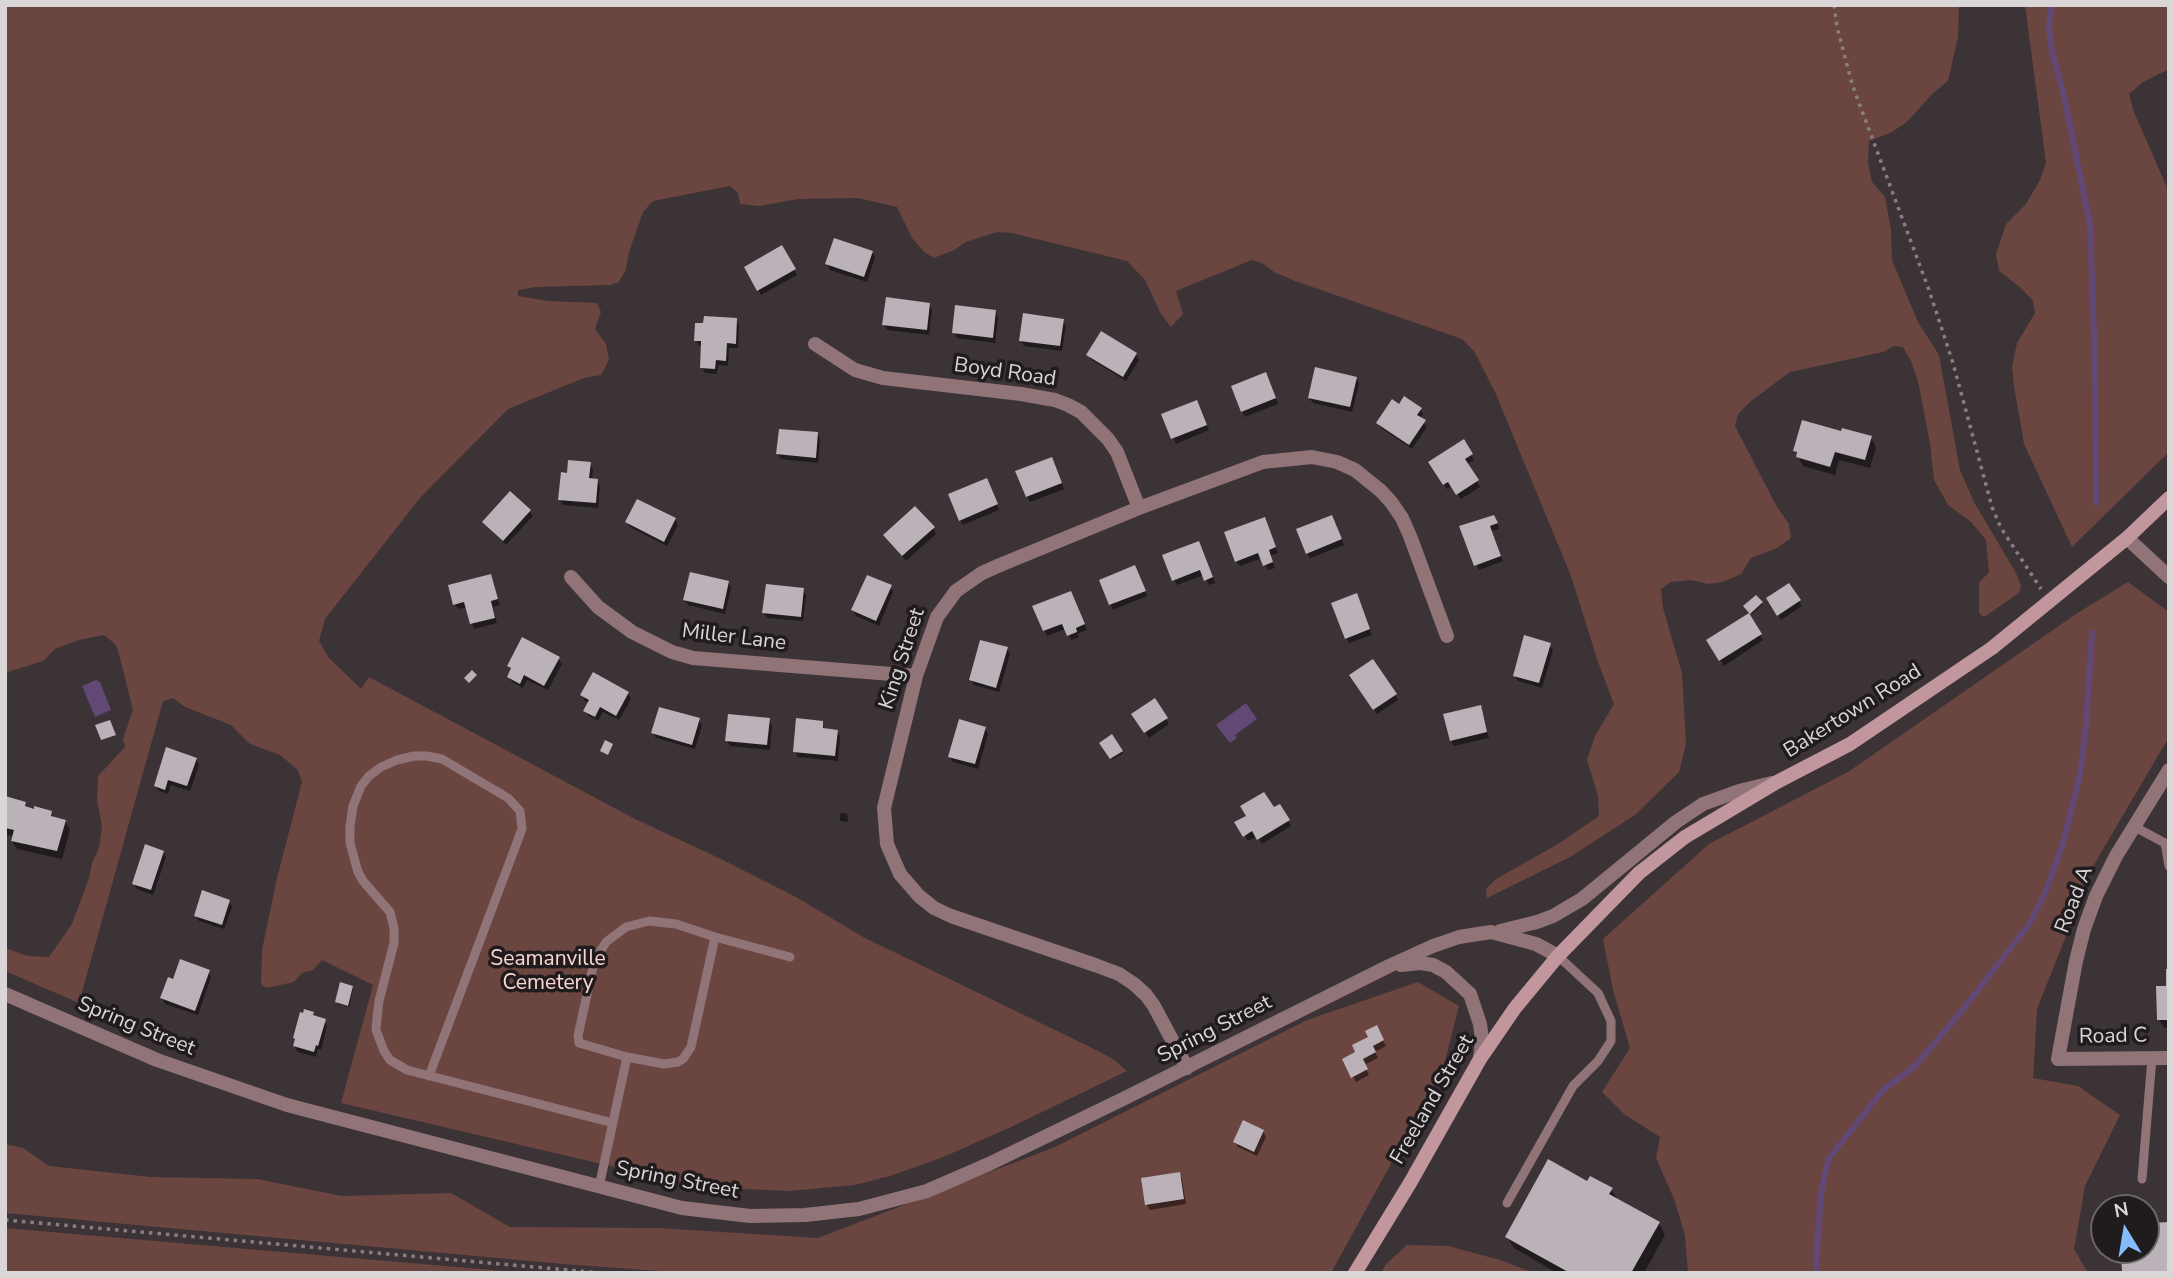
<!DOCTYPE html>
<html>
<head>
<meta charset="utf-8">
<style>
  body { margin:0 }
  #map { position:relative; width:2174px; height:1278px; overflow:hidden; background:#3c3337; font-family:"Nunito Sans",sans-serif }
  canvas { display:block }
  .frame { position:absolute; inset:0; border:7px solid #dad5d7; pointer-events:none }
  .north { position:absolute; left:2090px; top:1194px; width:70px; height:70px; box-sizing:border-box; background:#201c1e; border:2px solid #6a6668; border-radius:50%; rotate:349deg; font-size:19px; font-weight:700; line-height:28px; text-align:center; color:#dad5d7 }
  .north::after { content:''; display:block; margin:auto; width:24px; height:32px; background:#84bcfb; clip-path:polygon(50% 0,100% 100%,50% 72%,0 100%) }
</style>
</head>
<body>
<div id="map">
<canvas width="2174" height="1278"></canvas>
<div class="frame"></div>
<div class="north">N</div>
</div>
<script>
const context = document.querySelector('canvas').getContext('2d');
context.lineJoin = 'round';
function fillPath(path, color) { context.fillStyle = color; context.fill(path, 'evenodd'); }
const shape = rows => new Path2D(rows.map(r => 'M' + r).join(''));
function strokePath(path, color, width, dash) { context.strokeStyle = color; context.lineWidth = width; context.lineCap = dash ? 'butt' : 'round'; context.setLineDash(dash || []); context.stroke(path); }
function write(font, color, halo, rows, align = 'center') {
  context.font = font + ' "Nunito Sans",sans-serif'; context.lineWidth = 7; context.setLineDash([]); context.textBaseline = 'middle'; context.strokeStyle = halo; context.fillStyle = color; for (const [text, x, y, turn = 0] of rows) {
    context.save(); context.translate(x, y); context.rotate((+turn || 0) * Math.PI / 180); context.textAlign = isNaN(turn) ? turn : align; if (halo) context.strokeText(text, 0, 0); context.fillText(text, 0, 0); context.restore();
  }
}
fillPath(shape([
  [5,5,1959,5,1958,37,1948,81,1933,93,1906,123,1890,133,1869,141,1868,162,1872,182,1885,197,1891,230,1892,260,1918,322,1939,355,1960,470,1974,502,2016,573,2021,586,2019,593,1984,617,1979,613,1979,583,1989,572,1986,540,1971,522,1948,505,1934,480,1930,444,1918,381,1911,361,1903,347,1894,346,1883,352,1790,372,1751,401,1738,414,1735,426,1777,507,1789,524,1791,538,1777,548,1751,558,1741,574,1722,582,1708,584,1691,580,1671,582,1661,589,1663,608,1682,673,1686,744,1679,772,1635,815,1570,857,1487,898,1486,889,1496,879,1558,844,1599,816,1598,796,1587,760,1595,736,1614,704,1598,662,1571,576,1495,392,1474,351,1462,339,1295,281,1274,272,1262,263,1252,260,1176,291,1183,314,1171,327,1161,314,1145,280,1127,261,1012,233,997,232,966,242,954,250,934,258,924,252,912,238,897,207,858,198,798,199,760,206,740,204,738,193,730,186,653,201,643,212,629,252,626,269,619,282,610,285,536,287,518,290,518,296,548,301,597,303,601,312,595,329,606,344,609,360,601,375,584,378,508,409,420,498,325,619,319,641,329,658,361,689,369,677,635,819,721,859,796,897,863,937,1086,1045,1113,1059,1127,1071,1009,1128,941,1158,890,1176,855,1185,789,1191,719,1188,653,1176,341,1103,373,985,322,960,313,970,302,973,294,982,266,988,261,984,262,950,277,878,302,782,298,770,280,755,250,744,231,725,185,707,173,698,163,701,79,1003,5,971,5,948,28,956,49,957,72,924,89,878,92,863,99,848,102,826,97,800,98,776,125,747,123,739,133,710,118,650,115,644,104,635,79,640,55,649,43,661,5,673],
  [2025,5,2169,5,2169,69,2143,82,2129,94,2134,112,2169,192,2169,452,2072,547,2024,444,2014,386,2012,367,2017,343,2035,313,2033,301,2021,288,1999,271,1996,254,2006,224,2026,204,2040,180,2046,163],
  [2128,582,2169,612,2169,737,2095,863,2037,1009,2033,1078,2078,1086,2120,1115,2085,1186,2074,1249,2088,1273,1688,1273,1685,1235,1674,1199,1656,1158,1660,1137,1624,1114,1602,1092,1630,1048,1613,990,1603,939,1709,844,1848,772,2076,614],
  [1418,982,1459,1006,1443,1069,1331,1273,686,1273,563,1264,5,1213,5,1144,23,1148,49,1166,151,1177,257,1179,342,1196,451,1193,510,1227,658,1228,818,1238,1055,1147,1307,1020],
  [5,1228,294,1253,527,1273,5,1273],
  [1407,1245,1448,1246,1500,1260,1534,1273,1381,1273,1386,1264]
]), '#6b453f');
fillPath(shape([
  [96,680,100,682,111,710,95,717,82,686],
  [1246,703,1257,719,1235,735,1237,738,1230,743,1216,725]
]), '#624875');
fillPath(shape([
  [782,248,797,275,761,295,746,267],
  [872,252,875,257,867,282,830,270,827,264],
  [929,304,932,310,929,335,887,330,884,324],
  [995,312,998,317,995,343,957,338,954,332],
  [736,320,739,325,738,348,729,348,728,366,718,365,717,374,705,373,702,368,703,346,699,346,696,340],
  [1062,320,1066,326,1062,351,1024,346,1021,341],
  [1088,355,1136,355,1139,360,1126,381,1092,360],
  [1356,378,1359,384,1352,412,1313,403,1309,398],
  [1269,380,1278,404,1245,417,1242,411],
  [1399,406,1420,409,1423,414,1420,419,1427,427,1412,449,1381,428,1378,423],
  [1199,407,1209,430,1176,444,1163,415],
  [1842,433,1871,438,1876,447,1870,468,1839,460,1835,475,1803,466,1795,451],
  [817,434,820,439,818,463,781,459,778,454],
  [1463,442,1474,460,1466,465,1480,487,1461,499,1452,486,1447,489,1430,463],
  [590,463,593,469,592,480,597,481,600,486,598,508,563,505,560,499,569,475],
  [1054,464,1064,489,1030,502,1027,496],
  [989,485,999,510,963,525,960,520],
  [529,511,533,516,506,545,484,522],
  [675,519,678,525,667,546,630,527,627,522],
  [1335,522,1344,545,1310,558,1307,553],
  [1497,522,1499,529,1492,531,1503,561,1479,570,1461,527],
  [1267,524,1278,553,1270,556,1275,568,1268,570,1262,558,1240,566,1236,561],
  [933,528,936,534,906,561,888,540],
  [1202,548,1215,583,1209,585,1204,575,1177,585,1174,580],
  [1138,573,1147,596,1113,610,1101,581],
  [490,576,500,605,493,607,497,623,474,629,467,607,458,609,455,604],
  [728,582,731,588,725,614,688,605,685,600],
  [1789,585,1802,606,1781,620,1768,599],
  [890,586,893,592,879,626,856,616,853,610],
  [803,590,806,595,803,621,767,618,764,613],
  [1074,598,1087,630,1077,634,1079,637,1071,640,1066,629,1047,636,1035,607],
  [1359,601,1372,635,1349,643,1346,638],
  [1761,603,1762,605,1752,614,1747,608],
  [1748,616,1763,640,1724,666,1708,641],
  [1549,644,1553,650,1542,688,1518,681,1515,676],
  [1007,649,1010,654,999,692,974,685,971,680],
  [558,658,562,664,548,690,527,680,523,688,512,682,509,677,512,671,509,666],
  [1355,681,1395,694,1398,700,1377,714],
  [628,693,631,699,619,720,603,712,598,721,589,716,585,711,590,703,585,701,582,695],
  [1154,701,1169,724,1149,738,1134,714],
  [1480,707,1489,738,1454,746,1451,741],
  [699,720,702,725,695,749,656,738,653,733],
  [769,720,772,725,770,750,730,746,727,741],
  [822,723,825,730,837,731,840,737,838,761,798,757,795,751],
  [985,728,988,734,978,769,953,762,950,757],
  [1112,736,1123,753,1112,760,1101,744],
  [196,759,199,765,190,791,171,785,168,794,159,791,155,786],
  [5,798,25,803,28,809,51,813,54,819,65,821,70,830,62,859,17,849,12,841,14,837,5,834],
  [1280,806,1291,826,1262,844,1257,836,1248,841,1237,823,1248,816],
  [840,813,847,814,848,822,840,821],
  [163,852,166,857,153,895,137,889,134,883],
  [229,901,232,907,224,929,199,921,196,916],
  [2169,971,2169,1028,2164,1028,2159,1020,2168,987],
  [208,972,211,977,198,1015,165,1004,162,998],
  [352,987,353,989,349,1007,338,1004,337,1002],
  [313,1013,315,1018,324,1021,327,1026,321,1050,318,1049,316,1057,298,1052,294,1046,296,1041,294,1038],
  [1376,1028,1386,1046,1375,1052,1378,1058,1364,1065,1369,1075,1356,1082,1344,1060,1358,1053],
  [1263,1131,1266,1137,1257,1156,1238,1147,1235,1142],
  [1179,1174,1182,1179,1186,1204,1150,1210,1147,1205],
  [1588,1184,1611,1189,1618,1200,1659,1223,1665,1235,1644,1273,1557,1273,1514,1248,1507,1237]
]), '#0007');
strokePath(shape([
  [2051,5,2049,28,2052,52,2064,96,2090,225,2095,361,2096,503],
  [1817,1273,1816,1265,1821,1192,1829,1158,1883,1090,1915,1066,1960,1013,2030,923,2045,893,2063,843,2080,775,2086,726,2092,633]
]), '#624875', 6);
fillPath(shape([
  [834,238,873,251,864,277,825,264],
  [782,245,796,269,757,291,744,267],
  [886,297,930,303,927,330,882,325],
  [955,305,996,310,993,338,952,333],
  [1023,313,1064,319,1060,346,1019,341],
  [704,316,737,318,736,344,727,343,726,361,716,360,715,369,700,368,701,341,694,341,695,323,703,323],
  [1101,331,1137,353,1123,377,1086,355],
  [1315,367,1357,377,1350,407,1308,398],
  [1266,372,1276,398,1241,412,1231,386],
  [1404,396,1422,408,1417,415,1426,420,1409,445,1376,423,1392,399,1399,404],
  [1197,400,1207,425,1171,439,1161,414],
  [1802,420,1841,431,1842,428,1872,436,1865,460,1835,452,1830,467,1796,457,1797,452,1793,451],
  [779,429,818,432,816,458,776,454],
  [1464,439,1473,454,1465,459,1479,480,1456,495,1448,482,1443,485,1428,462],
  [1052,457,1062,483,1026,497,1015,471],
  [568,460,591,462,589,478,598,479,596,503,558,500,561,472,567,473],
  [987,478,998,504,959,521,948,494],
  [510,491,531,510,503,541,482,522],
  [637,499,676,518,664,542,625,522],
  [915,506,935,527,902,556,883,535],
  [1332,515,1342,539,1306,554,1296,529],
  [1494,515,1498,523,1490,526,1501,556,1474,566,1459,526],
  [1265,517,1276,547,1269,550,1273,562,1263,566,1258,553,1235,562,1224,532],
  [1199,541,1213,577,1204,581,1200,570,1172,581,1162,555],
  [1135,565,1146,591,1109,605,1099,580],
  [690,572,729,581,723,609,683,600],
  [491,574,498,599,491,601,495,618,470,624,464,602,453,605,448,585],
  [867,575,892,585,876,621,851,610],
  [1789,583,1801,600,1777,616,1766,598],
  [766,584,804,588,801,617,762,613],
  [1071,591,1085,624,1076,628,1077,632,1067,636,1062,624,1043,631,1032,606],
  [1357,593,1370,629,1345,639,1331,603],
  [1756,595,1763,602,1750,614,1743,606],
  [1749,613,1762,634,1719,661,1706,640],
  [1524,635,1551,643,1539,683,1513,676],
  [522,637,560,657,544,686,524,675,520,684,507,677,511,668,507,666],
  [980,640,1008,647,996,688,969,680],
  [1373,659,1397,694,1373,710,1349,675],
  [472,670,477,675,469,683,464,678],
  [593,672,629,692,616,716,600,707,595,717,583,711,589,700,580,695],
  [1155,698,1168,718,1144,733,1131,714],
  [1481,705,1487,732,1450,741,1443,714],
  [659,707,700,718,692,745,651,733],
  [728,714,770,718,767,745,725,741],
  [796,718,823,721,823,728,838,730,835,756,793,752],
  [959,719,986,727,975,764,948,757],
  [110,720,116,735,101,740,95,725],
  [1112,734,1123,751,1110,759,1099,743],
  [605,740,613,744,608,755,600,751],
  [166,747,197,758,187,786,168,780,165,790,154,786],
  [1264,792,1274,807,1280,804,1290,820,1257,840,1252,831,1243,837,1234,822,1246,816,1240,806],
  [5,796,26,802,25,806,34,809,34,806,52,811,51,816,66,820,57,851,11,841,14,830,5,828],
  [145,844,164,851,151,890,132,884],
  [202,890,230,900,222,925,194,916],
  [180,959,210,970,195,1011,160,998,168,977,173,979],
  [2166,969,2169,969,2169,1020,2157,1020,2156,986,2166,986],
  [340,982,353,986,348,1006,335,1002],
  [304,1009,314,1012,313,1015,326,1019,318,1046,316,1045,314,1052,293,1046,295,1039,293,1038,300,1012,303,1013],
  [1377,1025,1384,1040,1373,1046,1376,1052,1363,1059,1368,1069,1351,1078,1342,1059,1355,1052,1352,1045,1368,1037,1365,1031],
  [1243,1120,1264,1130,1254,1152,1233,1142],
  [1548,1159,1587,1181,1590,1176,1613,1188,1609,1194,1660,1222,1631,1273,1570,1273,1505,1237],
  [1180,1172,1184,1199,1145,1205,1141,1178],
  [2169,1222,2169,1273,2122,1273,2121,1250,2146,1250,2146,1227,2151,1227,2150,1223]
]), '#bab1b9');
strokePath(shape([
  [1834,5,1837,27,1852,84,1929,290,1953,363,1992,507,2001,528,2041,589],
  [5,1220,602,1273]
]), '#877f82', 3.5, [3.5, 5]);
strokePath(shape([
  [2133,826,2165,843,2169,866],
  [715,937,691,1047,683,1059,678,1062,664,1064,627,1057,579,1043,578,1036,594,962,606,942,626,927,649,921,676,924,715,937,790,957],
  [429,1076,522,829,520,811,508,798,442,759,427,756,414,756,397,760,381,767,369,776,361,786,353,806,350,826,350,843,358,872,363,881,390,912,394,928,394,943,379,1001,377,1018,376,1030,384,1051,390,1060,407,1070,613,1123],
  [2142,1179,2152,1058],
  [599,1187,627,1057],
  [1507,1203,1573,1086,1598,1061,1611,1041,1611,1021,1598,993,1558,956]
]), '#907478', 9);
strokePath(shape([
  [815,344,855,370,883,378,1021,394,1055,400,1068,405,1081,412,1108,439,1117,452,1139,508],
  [2127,538,2169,577],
  [571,577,598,607,632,632,672,652,693,658,916,676],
  [2169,770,2116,856,2096,896,2084,929,2076,961,2058,1059,2169,1058],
  [1187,1068,1154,1006,1146,995,1134,984,1119,974,1095,965,951,916,934,908,919,896,900,874,887,844,884,808,916,676,937,617,956,591,982,573,1000,565,1139,508,1263,462,1312,457,1337,462,1355,470,1381,491,1391,502,1402,518,1410,536,1447,636]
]), '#907478', 14);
strokePath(shape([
  [1500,931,1537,922,1553,916,1582,899,1676,822,1703,804,1739,791,1772,783],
  [1401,965,1420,963,1433,965,1446,972,1470,994,1480,1024,1482,1040,1480,1059],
  [5,994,157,1060,287,1105,682,1208,750,1216,805,1215,859,1209,927,1191,989,1164,1125,1098,1389,966,1433,946,1459,937,1491,932,1536,944,1558,956]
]), '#907478', 14);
strokePath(shape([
  [1355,1273,1410,1183,1480,1059,1515,1008,1558,956,1639,873,1685,837,1777,782,1850,744,1992,648,2127,538,2169,498]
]), '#c2969d', 14);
write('21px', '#dad5d7', '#201c1e', [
  ["Boyd Road",1005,373,8],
  ["Miller Lane",734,638,7],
  ["King Street",903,659,-72],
  ["Bakertown Road",1853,712,-32],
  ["Road A",2075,900,-69],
  ["Spring Street",136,1027,22],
  ["Spring Street",1215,1030,-27],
  ["Road C",2113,1037,-1],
  ["Freeland Street",1433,1100,-60],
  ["Spring Street",677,1181,11]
]);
write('21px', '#fdd8d2', '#201c1e', [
  ["Seamanville",548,960],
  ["Cemetery",548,984]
]);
</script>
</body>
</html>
